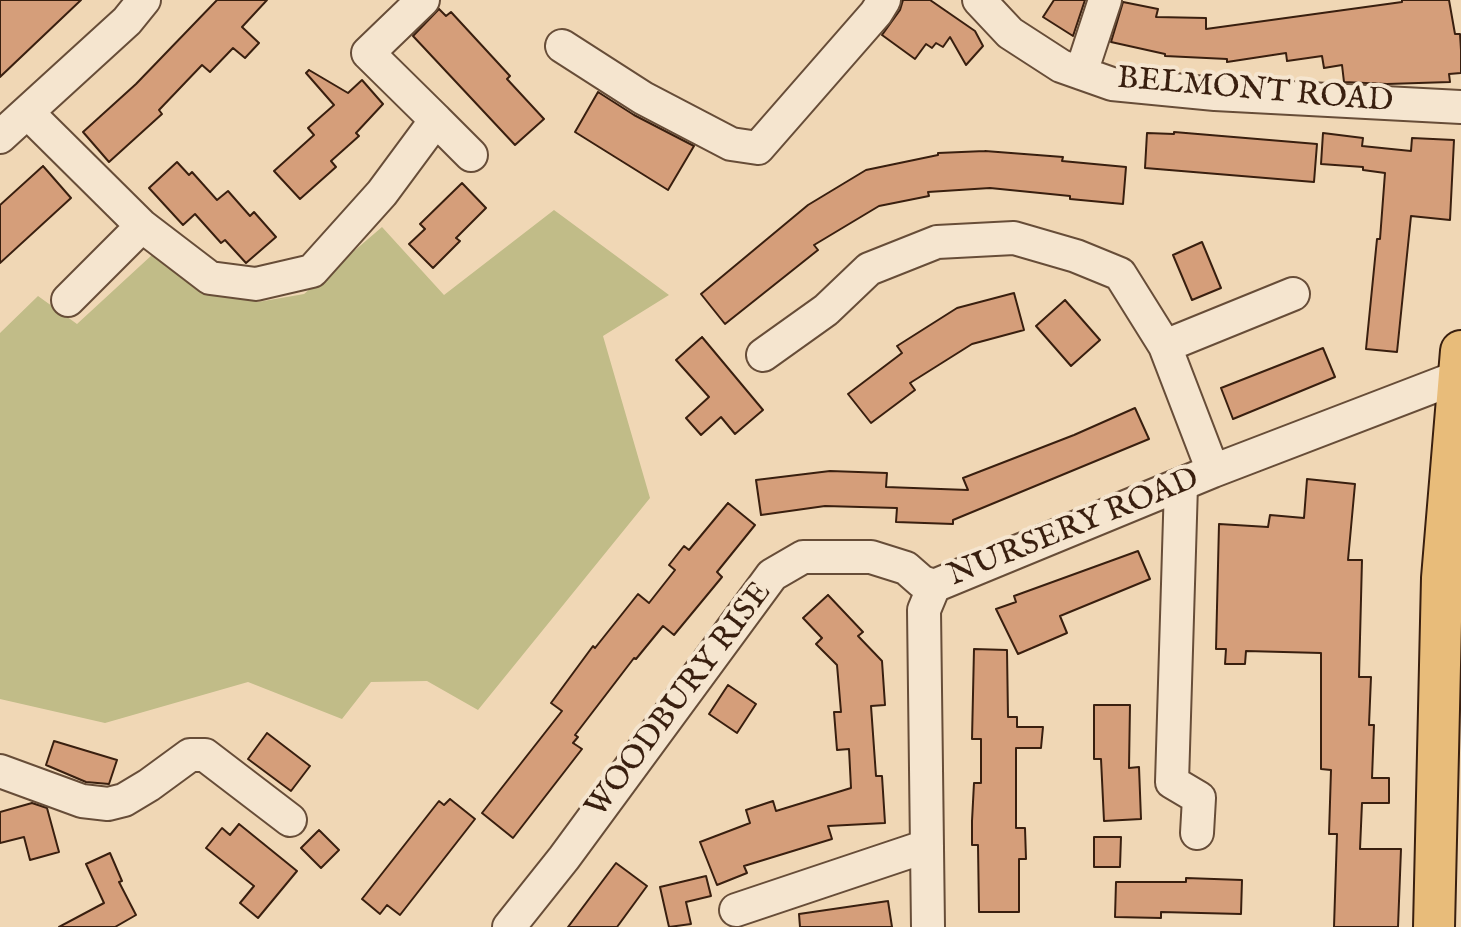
<!DOCTYPE html>
<html>
<head>
<meta charset="utf-8">
<style>
  body { margin:0 }
  canvas { display:block; background:#f0d7b5 }
</style>
</head>
<body>
<canvas width="1461" height="927"></canvas>
<script>
const context = document.querySelector('canvas').getContext('2d');
context.lineJoin = 'round';
function fillPath(path, color) { context.fillStyle = color; context.fill(path, 'evenodd'); }
const shape = rows => new Path2D(rows.map(r => 'M' + r).join(''));
function strokePath(path, color, width, dash) { context.strokeStyle = color; context.lineWidth = width; context.lineCap = dash ? 'butt' : 'round'; context.setLineDash(dash || []); context.stroke(path); }
function write(font, color, halo, rows, align = 'center') {
  context.font = font + ' "IM FELL English",serif'; context.lineWidth = 8; context.setLineDash([]); context.textBaseline = 'middle'; context.strokeStyle = halo; context.fillStyle = color; for (const [text, x, y, turn = 0] of rows) {
    context.save(); context.translate(x, y); context.rotate((+turn || 0) * Math.PI / 180); context.textAlign = isNaN(turn) ? turn : align; if (halo) context.strokeText(text, 0, 0); context.fillText(text, 0, 0); context.restore();
  }
}
fillPath(shape([
  [554,210,669,295,603,336,650,498,478,710,427,681,371,682,342,719,248,682,105,723,0,699,0,333,38,296,77,324,153,254,217,290,258,302,304,294,382,227,444,295]
]), '#c1bc88');
const building = shape([
  [0,0,81,0,0,77,0,0],
  [217,0,267,0,242,27,259,43,245,58,233,48,210,72,202,65,159,110,162,114,109,162,83,132,136,84,217,0],
  [903,0,930,0,975,31,983,46,966,65,950,37,943,47,936,43,932,48,926,44,915,59,882,35,900,10,903,0],
  [1054,0,1085,0,1073,36,1043,17,1054,0],
  [1402,0,1449,0,1455,34,1460,34,1461,50,1461,73,1449,74,1450,82,1387,84,1344,82,1342,65,1324,68,1322,56,1287,61,1286,53,1227,62,1227,59,1165,56,1165,54,1111,42,1123,2,1158,9,1156,17,1206,18,1206,29,1402,2,1402,0],
  [439,9,446,16,451,12,510,76,507,79,544,119,515,145,413,36,439,9],
  [309,70,348,93,362,80,383,104,356,133,359,136,331,161,336,167,300,199,274,171,314,135,308,128,334,105,306,73,309,70],
  [598,92,634,115,694,146,668,190,575,132,598,92],
  [1174,132,1317,144,1314,182,1145,168,1147,133,1174,134,1174,132],
  [1323,133,1363,138,1362,146,1411,151,1412,138,1454,140,1450,220,1411,216,1397,352,1366,349,1377,239,1380,239,1385,173,1363,170,1363,167,1321,164,1323,133],
  [985,151,1063,157,1062,161,1126,167,1123,204,1070,199,1070,196,990,188,928,192,929,196,879,206,814,245,818,250,725,324,701,294,808,205,866,170,938,155,938,153,985,151],
  [177,162,189,175,192,172,217,200,228,191,250,216,254,212,276,237,246,263,225,240,221,243,195,214,183,225,149,188,177,162],
  [43,166,71,198,0,263,0,205,43,166],
  [462,183,486,208,456,238,460,241,433,268,409,244,425,229,420,224,462,183],
  [1202,242,1221,288,1192,300,1173,255,1202,242],
  [1014,293,1024,330,972,344,910,383,915,390,871,423,848,394,902,353,897,346,957,308,1014,293],
  [1065,300,1100,340,1071,366,1036,326,1065,300],
  [702,337,763,410,735,434,721,417,701,435,686,418,709,397,676,360,702,337],
  [1323,348,1335,377,1233,419,1221,388,1323,348],
  [1135,408,1149,439,953,520,953,524,896,522,897,508,825,506,761,515,756,480,830,471,887,473,886,487,968,490,963,478,1074,435,1135,408],
  [1307,479,1355,484,1348,560,1362,560,1359,677,1371,677,1369,725,1374,725,1372,778,1389,778,1389,803,1362,803,1360,849,1401,849,1398,927,1334,927,1337,834,1329,834,1331,770,1321,769,1321,653,1246,651,1245,664,1225,664,1226,649,1216,649,1219,524,1268,527,1270,515,1304,518,1307,479],
  [728,503,755,525,717,572,722,577,674,635,663,626,636,659,634,658,575,735,578,737,573,743,582,749,513,838,482,813,562,711,551,703,593,646,595,648,638,594,649,603,675,570,669,565,684,546,689,550,728,503],
  [1138,551,1150,579,1060,616,1067,633,1018,654,996,609,1016,602,1014,596,1138,551],
  [828,595,863,632,858,636,882,661,885,705,871,706,876,776,882,776,885,823,828,826,832,839,744,866,747,873,717,885,700,842,750,823,746,810,773,801,776,811,851,788,849,749,837,750,834,712,841,712,837,665,816,644,822,638,803,618,828,595],
  [974,649,1007,650,1008,717,1017,717,1017,727,1043,727,1041,748,1016,748,1016,828,1025,828,1026,859,1019,859,1019,912,979,912,978,845,972,845,972,821,974,783,981,783,981,739,972,739,974,649],
  [728,685,756,704,737,733,709,714,728,685],
  [1094,705,1130,705,1129,768,1139,767,1141,819,1104,821,1101,759,1094,759,1094,705],
  [267,733,310,766,291,791,248,759,267,733],
  [54,741,117,760,109,784,86,782,46,765,54,741],
  [450,799,475,819,400,915,387,905,380,914,362,899,439,801,444,805,450,799],
  [32,803,47,808,59,852,30,860,24,837,0,843,0,812,32,803],
  [239,824,297,871,258,918,240,903,254,886,206,848,222,828,230,835,239,824],
  [319,830,339,850,321,868,301,848,319,830],
  [1094,837,1121,837,1120,867,1094,867,1094,837],
  [110,853,122,881,119,882,136,915,115,927,59,927,104,903,86,864,110,853],
  [616,863,647,886,617,927,568,927,616,863],
  [706,876,711,896,686,902,691,924,669,927,660,887,706,876],
  [1186,878,1242,880,1241,914,1161,912,1161,918,1115,917,1116,882,1186,882,1186,878],
  [888,901,892,927,800,927,799,914,888,901]
]);
fillPath(building, '#d59e7a');
strokePath(building, '#391f0f', 2);
const minor = shape([
  [423,0,368,53,436,120],
  [979,0,1010,33,1061,66,1112,84,1215,94,1461,107],
  [562,46,643,98,731,144,758,148,876,13,884,0],
  [1081,73,1105,0],
  [28,113,142,226,210,278,256,284,312,271,382,193,436,120,471,155],
  [0,137,127,21,144,0],
  [68,300,142,226],
  [1165,346,1293,294],
  [763,355,826,310,869,269,937,242,1014,238,1076,256,1120,274,1165,346,1213,471],
  [1181,485,1172,782,1199,798,1197,833],
  [0,771,82,801,108,804,124,800,149,785,190,755,205,755,290,820],
  [736,910,927,846],
  [509,927,564,858,772,575,803,557,871,557,906,568,922,582,934,586],
  [928,927,924,610,934,586,1213,471,1458,377]
]);
const major = shape([
  [1434,927,1442,578,1461,351]
]);
strokePath(minor, '#674d38', 36);
strokePath(major, '#391f0f', 44);
strokePath(minor, '#f5e5cf', 32);
strokePath(major, '#e8bc7a', 40);
write('32px', '#391f0f', '#f5e5cf', [
  ["BELMONT ROAD",1255,92,5],
  ["NURSERY ROAD",1074,529,-22],
  ["WOODBURY RISE",680,701,-53]
]);
</script>
</body>
</html>
